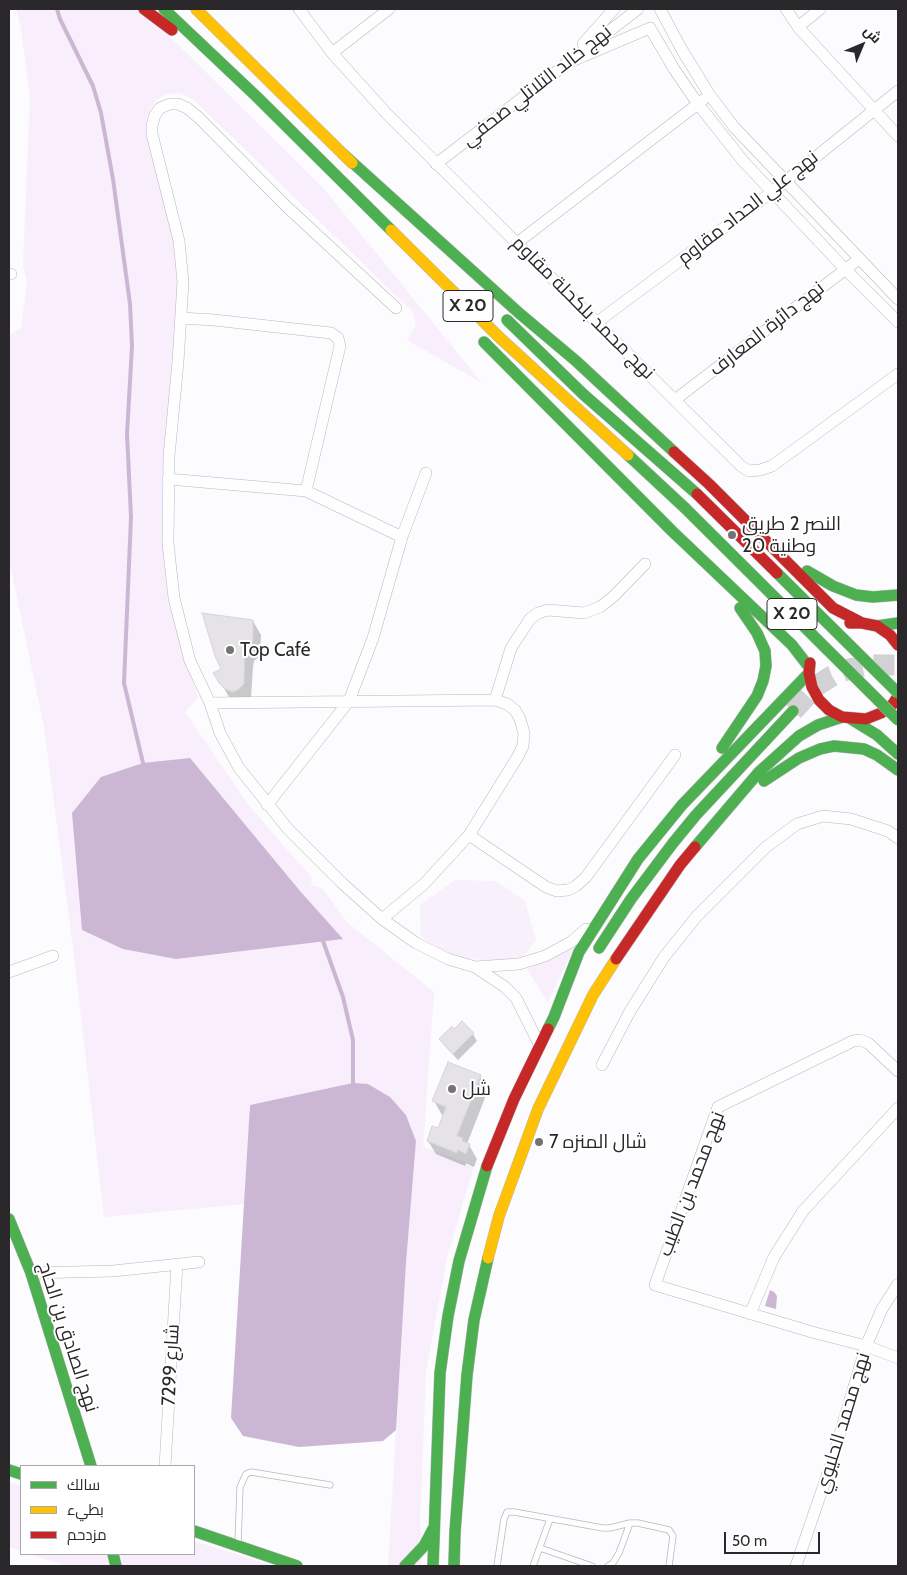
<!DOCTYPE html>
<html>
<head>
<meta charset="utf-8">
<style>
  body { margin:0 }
  #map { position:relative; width:907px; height:1575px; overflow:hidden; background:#fcfbfd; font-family:Cabin,Cairo,sans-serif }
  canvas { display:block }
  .frame { position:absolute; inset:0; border:10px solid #2a282b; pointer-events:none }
  .legend { position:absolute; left:20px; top:1465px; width:175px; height:90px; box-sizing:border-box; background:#fff; border:1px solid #aaa9aa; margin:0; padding:6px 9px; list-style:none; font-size:15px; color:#2a282b }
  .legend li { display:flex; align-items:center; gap:10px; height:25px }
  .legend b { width:25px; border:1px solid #aaa9aa }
  .north { position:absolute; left:837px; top:20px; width:50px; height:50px; -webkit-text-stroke:4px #fff; paint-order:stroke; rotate:45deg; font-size:14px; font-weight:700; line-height:20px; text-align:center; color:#2a282b }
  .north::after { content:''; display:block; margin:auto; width:18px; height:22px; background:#2a282b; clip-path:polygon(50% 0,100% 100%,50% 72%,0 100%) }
  .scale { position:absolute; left:724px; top:1532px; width:96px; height:22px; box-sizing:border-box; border:2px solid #2a282b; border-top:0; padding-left:6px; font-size:15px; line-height:18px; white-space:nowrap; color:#2a282b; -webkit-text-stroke:4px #fff; paint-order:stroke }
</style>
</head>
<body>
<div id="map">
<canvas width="907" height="1575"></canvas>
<div class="frame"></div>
<ul class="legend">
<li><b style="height:6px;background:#4caf50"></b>سالك</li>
<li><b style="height:6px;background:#ffc107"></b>بطيء</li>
<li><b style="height:6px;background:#c62828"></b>مزدحم</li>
</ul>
<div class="north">ش</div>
<div class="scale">50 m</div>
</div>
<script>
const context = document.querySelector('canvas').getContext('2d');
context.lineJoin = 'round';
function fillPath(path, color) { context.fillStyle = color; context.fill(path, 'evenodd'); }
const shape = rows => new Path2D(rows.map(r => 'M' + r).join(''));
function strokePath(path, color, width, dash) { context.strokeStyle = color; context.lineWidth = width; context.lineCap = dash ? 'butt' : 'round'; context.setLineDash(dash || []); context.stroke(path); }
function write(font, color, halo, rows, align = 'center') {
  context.font = font + ' Cabin,Cairo,sans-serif'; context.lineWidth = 4; context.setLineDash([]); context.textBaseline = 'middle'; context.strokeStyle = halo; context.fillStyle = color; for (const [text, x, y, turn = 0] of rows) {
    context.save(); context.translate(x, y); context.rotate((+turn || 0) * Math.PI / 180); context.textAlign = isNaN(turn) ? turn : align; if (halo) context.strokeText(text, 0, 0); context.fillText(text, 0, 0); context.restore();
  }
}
fillPath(shape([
  [455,880,496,881,525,901,536,940,522,958,489,961,455,957,421,937,420,905]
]), '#f8f1fb');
fillPath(shape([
  [16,9,142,9,324,189,482,383,407,340,416,325,413,312,194,100,180,93,168,94,157,99,150,109,146,120,149,142,167,206,180,280,163,465,162,538,168,601,198,698,185,712,247,803,289,852,312,877,311,885,322,888,347,922,434,992,423,1147,474,1165,447,1258,426,1371,420,1521,422,1566,388,1566,406,1263,416,1141,406,1115,390,1097,368,1084,250,1105,245,1204,104,1217,73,947,44,727,9,559,9,335,21,328,27,282,23,266,30,97,21,28],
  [574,948,548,1002,527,969],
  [9,1482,21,1486,21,1551,9,1547],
  [194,1541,274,1566,68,1566,28,1554,194,1554]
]), '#f8eefc');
fillPath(shape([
  [190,758,300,891,343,939,176,959,123,949,82,930,72,813,101,777,143,763],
  [353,1083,368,1084,390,1097,406,1115,416,1141,406,1263,396,1430,383,1441,299,1447,243,1436,231,1418,250,1105],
  [770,1290,774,1292,777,1296,776,1309,765,1306]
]), '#cbb7d3');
fillPath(shape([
  [253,621,261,635,260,656,254,661,253,667,251,698,241,705,229,697,215,673,223,670],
  [462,1023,473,1034,477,1041,458,1060,444,1045,440,1039,454,1030],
  [480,1076,488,1090,467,1144,469,1145,477,1159,474,1167,466,1163,465,1166,436,1154,428,1141,439,1130,444,1116,442,1115,434,1101]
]), '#0003');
strokePath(shape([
  [57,9,60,19,93,86,101,113,113,179,130,304,132,346,127,434,131,517,124,683,143,763],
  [323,941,343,997,353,1040,353,1083]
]), '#cbb7d3', 4);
const building = shape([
  [202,613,253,620,253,642,247,647,245,653,244,684,238,690,233,692,225,689,219,683,213,673,221,669,215,656,202,613],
  [462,1021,474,1033,453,1054,439,1039,452,1026,454,1029,462,1021],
  [448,1062,481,1075,457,1136,463,1138,462,1141,470,1144,466,1154,458,1150,457,1153,427,1141,432,1126,438,1128,446,1107,432,1101,448,1062]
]);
fillPath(building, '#e5e3e6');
strokePath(building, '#d7d4d8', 1);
strokePath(shape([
  [793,711,816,686,832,676,849,669,868,665,898,665]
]), '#d2d1d3', 21, [21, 11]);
const lane = shape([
  [238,1544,240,1487,246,1474,251,1472,330,1485],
  [540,1548,592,1566],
  [497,1566,504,1519,507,1512,514,1512,603,1528,610,1528,630,1523,638,1523,669,1530,673,1536,669,1566],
  [533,1566,550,1519],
  [608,1566,613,1563,619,1553,630,1523]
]);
const street = shape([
  [299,9,332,53,387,114,741,466,749,471,760,470,772,466,898,374],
  [660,9,682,50,709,94,734,127,898,299],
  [786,9,798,27,898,136],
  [798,27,820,9],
  [583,44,614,9],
  [332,53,389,9],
  [565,64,650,28,674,69,698,104,743,161,845,269,898,322],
  [436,164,638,9],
  [517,243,703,100],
  [9,274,11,274],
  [396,308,286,206,198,117,187,108,178,104,170,104,160,108,155,115,152,125,152,134,179,241,183,282,178,362,169,456,168,543,174,598,190,661,210,703,220,733,239,768,288,829,342,883,382,919,416,943,448,959,475,967,505,987,516,998,539,1044],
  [181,318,214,320,331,333,338,338,340,346,306,491],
  [596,323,772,192,898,91],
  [676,399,859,259],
  [168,479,306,491,402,537],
  [495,700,511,648,530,619,538,613,548,610,584,613,600,607,613,597,645,564],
  [210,703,495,700,507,704,515,710,520,719,524,733,523,746,517,758,469,835,424,884,382,919],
  [267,805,349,701,373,638,402,537,426,473],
  [469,835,546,887,557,891,568,890,576,886,586,877,675,755],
  [475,967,519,964,545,956,571,942,586,929],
  [9,972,53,956],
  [602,1065,629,1013,664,957,697,916,766,847,797,824,823,816,851,819,888,831,898,838],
  [898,1071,868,1043,860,1040,853,1041,718,1107,655,1285,812,1332,866,1346,898,1358],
  [31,1273,113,1271,199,1262],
  [750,1314,774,1257,803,1211,898,1108],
  [165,1466,177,1264],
  [796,1566,832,1461,866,1346,882,1309,898,1284]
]);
const fast = shape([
  [164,9,257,97,391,230],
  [343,154,519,313,576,361,674,452],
  [507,320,583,394,697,494],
  [484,342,672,531,792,645,809,667],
  [628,455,685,508],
  [807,571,833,586,856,595,873,597,898,595],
  [877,626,898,623],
  [851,719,877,735,898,754],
  [722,748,757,696,763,681,766,666,765,651,757,633,740,608],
  [764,781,799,758,820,749,834,746,864,749,877,755,898,770],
  [695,847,759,772,799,736,818,725,842,717],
  [599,948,631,899,673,843,696,815,793,711],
  [548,1029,554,1017,579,952,638,859,682,805,809,673],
  [9,1219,31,1273,91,1466],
  [9,1470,21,1474],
  [194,1531,297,1566],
  [113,1554,116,1566],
  [405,1566,424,1546,433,1529],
  [433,1566,440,1373,448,1316,459,1261,487,1166],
  [454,1566,455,1532,467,1375,474,1320,488,1258]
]);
const slow = shape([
  [196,9,352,163],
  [391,230,500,338,628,455],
  [488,1258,499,1216,538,1109,593,995,616,959]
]);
const jam = shape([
  [144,9,172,30],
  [674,452,709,484,833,608,862,623],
  [850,623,862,623,877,626,890,635,898,645],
  [810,663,809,673,812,687,819,700,829,710,842,717,866,719,881,713,893,704,898,696],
  [616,959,680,865,695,847],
  [487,1166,514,1099,548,1029]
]);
strokePath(lane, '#b9b7ba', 7);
strokePath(street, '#b9b7ba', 12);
strokePath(fast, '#b9b7ba', 12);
strokePath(slow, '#b9b7ba', 12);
strokePath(jam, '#b9b7ba', 12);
strokePath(lane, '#fffeff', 5.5);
strokePath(street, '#fffeff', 11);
strokePath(fast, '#4caf50', 11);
strokePath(slow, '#ffc107', 11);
strokePath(jam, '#c62828', 11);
const fastBridge = shape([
  [685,508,898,720],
  [777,573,898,693]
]);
const jamBridge = shape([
  [697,494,777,573]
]);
strokePath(fastBridge, '#c6bdc9', 12, []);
strokePath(jamBridge, '#c6bdc9', 12, []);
strokePath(fastBridge, '#4caf50', 11);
strokePath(jamBridge, '#c62828', 11);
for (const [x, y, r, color] of [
  [732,535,5,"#747274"],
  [230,650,5,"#747274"],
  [452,1089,5,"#747274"],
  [539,1142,5,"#747274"]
]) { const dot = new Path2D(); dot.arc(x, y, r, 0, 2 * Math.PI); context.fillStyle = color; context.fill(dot); strokePath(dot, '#fff', 2); }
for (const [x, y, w] of [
  [468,306,50],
  [792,614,50]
]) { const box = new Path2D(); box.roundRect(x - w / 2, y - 15.5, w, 31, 4); context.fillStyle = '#fff'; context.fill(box); strokePath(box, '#2a282b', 1); }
write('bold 18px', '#2a282b', null, [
  ["X 20",468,306],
  ["X 20",792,614]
]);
write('19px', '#2a282b', '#fff', [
  ["نهج خالد التلاتلي صحفي",537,86,-38],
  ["نهج علي الحداد مقاوم",748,208,-38],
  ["نهج محمد بلكحلة مقاوم",583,308,45],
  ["نهج دائرة المعارف",767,329,-38],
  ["نهج محمد بن الطيب",692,1184,-69],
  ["نهج الصادق بن الحاج",68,1337,72],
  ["شارع 7299",171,1365,-87],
  ["نهج محمد الحليوي",843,1423,-73]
]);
write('19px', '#2a282b', '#fff', [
  ["النصر 2 طريق",742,524],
  ["وطنية 20",742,546],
  ["Top Café",240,650],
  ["شل",462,1089],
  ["شال المنزه 7",549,1142]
], 'left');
</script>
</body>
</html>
